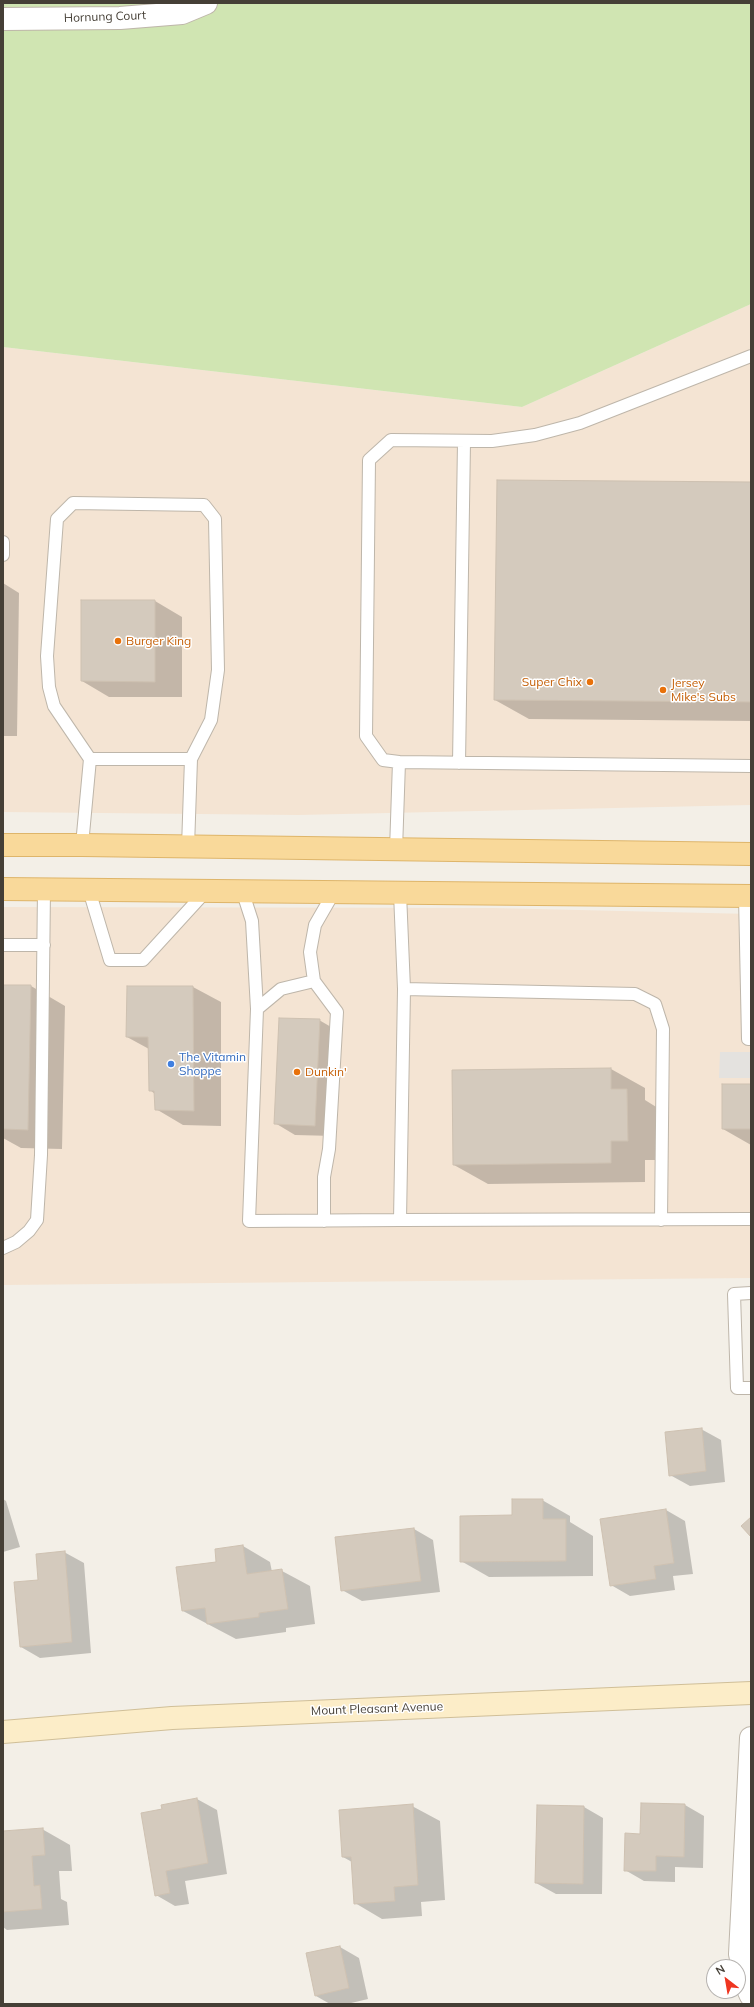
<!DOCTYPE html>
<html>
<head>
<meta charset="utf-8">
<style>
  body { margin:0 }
  #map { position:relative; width:754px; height:2007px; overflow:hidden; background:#f3efe7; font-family:Mulish,sans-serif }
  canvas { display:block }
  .frame { position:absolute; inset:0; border:4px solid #453f36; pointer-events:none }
  .north { position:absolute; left:706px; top:1959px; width:40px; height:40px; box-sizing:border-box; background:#fff; border:1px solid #b5b2af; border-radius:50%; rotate:329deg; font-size:11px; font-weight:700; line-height:16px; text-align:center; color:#453f36 }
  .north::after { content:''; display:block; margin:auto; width:14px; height:18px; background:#ef3621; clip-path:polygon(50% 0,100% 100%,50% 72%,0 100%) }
</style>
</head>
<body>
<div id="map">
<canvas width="754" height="2007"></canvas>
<div class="frame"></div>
<div class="north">N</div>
</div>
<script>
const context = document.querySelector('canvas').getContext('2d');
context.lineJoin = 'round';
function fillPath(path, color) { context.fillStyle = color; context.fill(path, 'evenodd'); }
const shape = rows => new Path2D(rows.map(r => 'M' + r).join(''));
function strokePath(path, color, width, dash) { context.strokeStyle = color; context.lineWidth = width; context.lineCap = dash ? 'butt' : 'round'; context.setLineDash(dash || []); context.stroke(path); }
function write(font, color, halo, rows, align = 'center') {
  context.font = font + ' Mulish,sans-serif'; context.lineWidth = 3; context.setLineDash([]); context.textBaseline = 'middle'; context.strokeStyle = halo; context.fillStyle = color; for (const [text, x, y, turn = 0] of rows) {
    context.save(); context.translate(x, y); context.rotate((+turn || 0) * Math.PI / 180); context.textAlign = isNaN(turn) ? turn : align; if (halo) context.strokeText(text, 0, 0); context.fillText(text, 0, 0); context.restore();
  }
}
fillPath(shape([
  [751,304,751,805,298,815,3,812,3,347,522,407],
  [3,907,493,908,751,914,751,1278,3,1285]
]), '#f4e4d3');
fillPath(shape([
  [3,3,751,3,751,304,522,407,3,347]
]), '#d0e5b2');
fillPath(shape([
  [720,1052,751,1052,751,1078,719,1078]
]), '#e4e2df');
fillPath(shape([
  [751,483,751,721,529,719,495,700],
  [3,583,19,593,17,736,3,736],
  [155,601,182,617,182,697,109,697,82,681],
  [3,986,31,986,65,1006,62,1149,21,1148,3,1138],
  [128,987,193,987,221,1002,221,1126,183,1125,156,1109,155,1094,150,1090,149,1049,127,1037],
  [319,1020,338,1031,334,1136,295,1135,275,1123],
  [611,1069,645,1088,645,1100,661,1110,662,1160,645,1160,645,1182,488,1184,454,1165],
  [751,1085,751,1145,723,1129],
  [701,1429,721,1440,725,1482,690,1486,670,1475],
  [3,1499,6,1501,20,1547,3,1552],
  [542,1500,570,1516,570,1522,593,1536,593,1576,489,1577,461,1561,513,1516],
  [666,1510,685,1521,693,1574,673,1576,675,1590,630,1596,611,1585],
  [414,1529,433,1540,440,1592,362,1601,342,1590],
  [243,1546,270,1562,272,1572,282,1571,310,1586,315,1624,286,1628,286,1632,236,1639,183,1611,217,1563],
  [64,1552,84,1563,91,1653,40,1658,21,1647,39,1580],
  [197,1799,217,1810,227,1874,185,1881,189,1904,175,1906,156,1895,162,1806],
  [642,1804,685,1805,704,1816,703,1868,675,1867,675,1882,644,1881,625,1870,641,1835],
  [412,1806,440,1821,445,1900,421,1902,422,1916,382,1919,355,1903,352,1862,343,1857],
  [584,1807,603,1818,602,1894,556,1894,536,1883],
  [42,1829,70,1845,72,1871,59,1871,61,1899,67,1902,69,1925,7,1930,3,1927,3,1832],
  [340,1947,359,1958,368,1999,347,2004,330,2004,316,1996]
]), '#0003');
const building = shape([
  [497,480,751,482,751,702,494,700,497,480],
  [81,600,155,600,155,682,81,681,81,600],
  [3,985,31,985,28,1130,3,1129,3,985],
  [127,986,193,986,194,1111,155,1110,154,1091,149,1091,148,1037,126,1037,127,986],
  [279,1018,320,1019,315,1126,274,1124,279,1018],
  [611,1068,611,1089,627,1089,628,1141,611,1141,611,1163,453,1165,452,1070,611,1068],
  [722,1084,751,1084,751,1129,722,1129,722,1084],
  [702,1428,706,1471,669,1476,665,1432,702,1428],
  [512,1499,543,1499,543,1519,566,1519,566,1561,460,1562,460,1516,512,1515,512,1499],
  [666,1509,674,1563,654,1566,656,1579,610,1586,600,1519,666,1509],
  [751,1517,751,1537,741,1526,751,1517],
  [414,1528,421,1581,341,1591,335,1537,414,1528],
  [243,1545,247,1574,282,1569,288,1609,259,1613,259,1617,207,1624,205,1608,182,1611,176,1567,216,1562,215,1549,243,1545],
  [65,1551,72,1642,20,1647,14,1582,38,1580,36,1554,65,1551],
  [197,1798,208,1863,166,1871,170,1893,155,1896,141,1813,162,1809,161,1805,197,1798],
  [641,1803,685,1804,684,1857,656,1856,656,1871,624,1871,625,1833,640,1834,641,1803],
  [413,1804,418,1885,394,1887,395,1901,354,1904,351,1857,342,1857,339,1810,413,1804],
  [537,1805,584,1806,583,1884,535,1883,537,1805],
  [43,1828,45,1855,32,1856,34,1886,40,1885,42,1909,3,1912,3,1831,43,1828],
  [340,1946,349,1988,315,1996,306,1953,340,1946]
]);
fillPath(building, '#d4cabd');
strokePath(building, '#cec1b1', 1);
const lane = shape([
  [3,555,3,542],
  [90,759,191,759],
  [399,762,751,766],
  [459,763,464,442],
  [82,845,90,759,54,706,49,687,47,656,57,519,73,503,204,505,215,519,218,670,211,720,191,759,188,847],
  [396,850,399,762,383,760,366,736,369,460,391,440,492,441,535,435,580,423,751,356],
  [89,890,110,960,143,960,207,890],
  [242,890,252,921,257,1009,249,1221,400,1220],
  [400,893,404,989,400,1220,751,1219],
  [745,896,748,1039,751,1039],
  [3,945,44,945],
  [404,989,635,994,655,1004,663,1029,661,1220],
  [257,1009,281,989,314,981],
  [324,1221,324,1177,329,1149,337,1012,314,981,310,952,315,925,334,892],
  [3,1248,16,1242,29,1231,37,1220,41,1155,44,889],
  [751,1293,734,1294,737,1388,751,1388]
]);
const street = shape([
  [3,19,120,18,182,13,206,3],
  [751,1738,740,1954,747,1987,751,1996]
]);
const secondary = shape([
  [3,1732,172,1718,751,1693]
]);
const primary = shape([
  [3,845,82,845,751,854],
  [3,889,751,896]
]);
strokePath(lane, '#beb6aa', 14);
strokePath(street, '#beb6aa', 24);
strokePath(secondary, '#d0bf98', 24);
strokePath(primary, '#deb56a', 24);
strokePath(lane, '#fff', 12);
strokePath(street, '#fff', 22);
strokePath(secondary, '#fcedc8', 22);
strokePath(primary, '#f9d99a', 22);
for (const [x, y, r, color] of [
  [118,641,4,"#e8710a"],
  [590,682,4,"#e8710a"],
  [663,690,4,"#e8710a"],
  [171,1064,4,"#3f7fe0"],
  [297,1072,4,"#e8710a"]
]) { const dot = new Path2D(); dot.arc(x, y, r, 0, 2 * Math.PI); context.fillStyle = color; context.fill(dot); strokePath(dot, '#fff', 1.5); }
write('12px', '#453f36', '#fff', [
  ["Hornung Court",105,17,-2],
  ["Mount Pleasant Avenue",377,1709,-2]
]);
write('12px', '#c56008', '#fff', [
  ["Burger King",126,641],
  ["Super Chix",582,682,"right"],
  ["Jersey",671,683],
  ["Mike's Subs",671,697],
  ["Dunkin'",305,1072]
], 'left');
write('12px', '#366cbe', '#fff', [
  ["The Vitamin",179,1057],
  ["Shoppe",179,1071]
], 'left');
</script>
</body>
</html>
